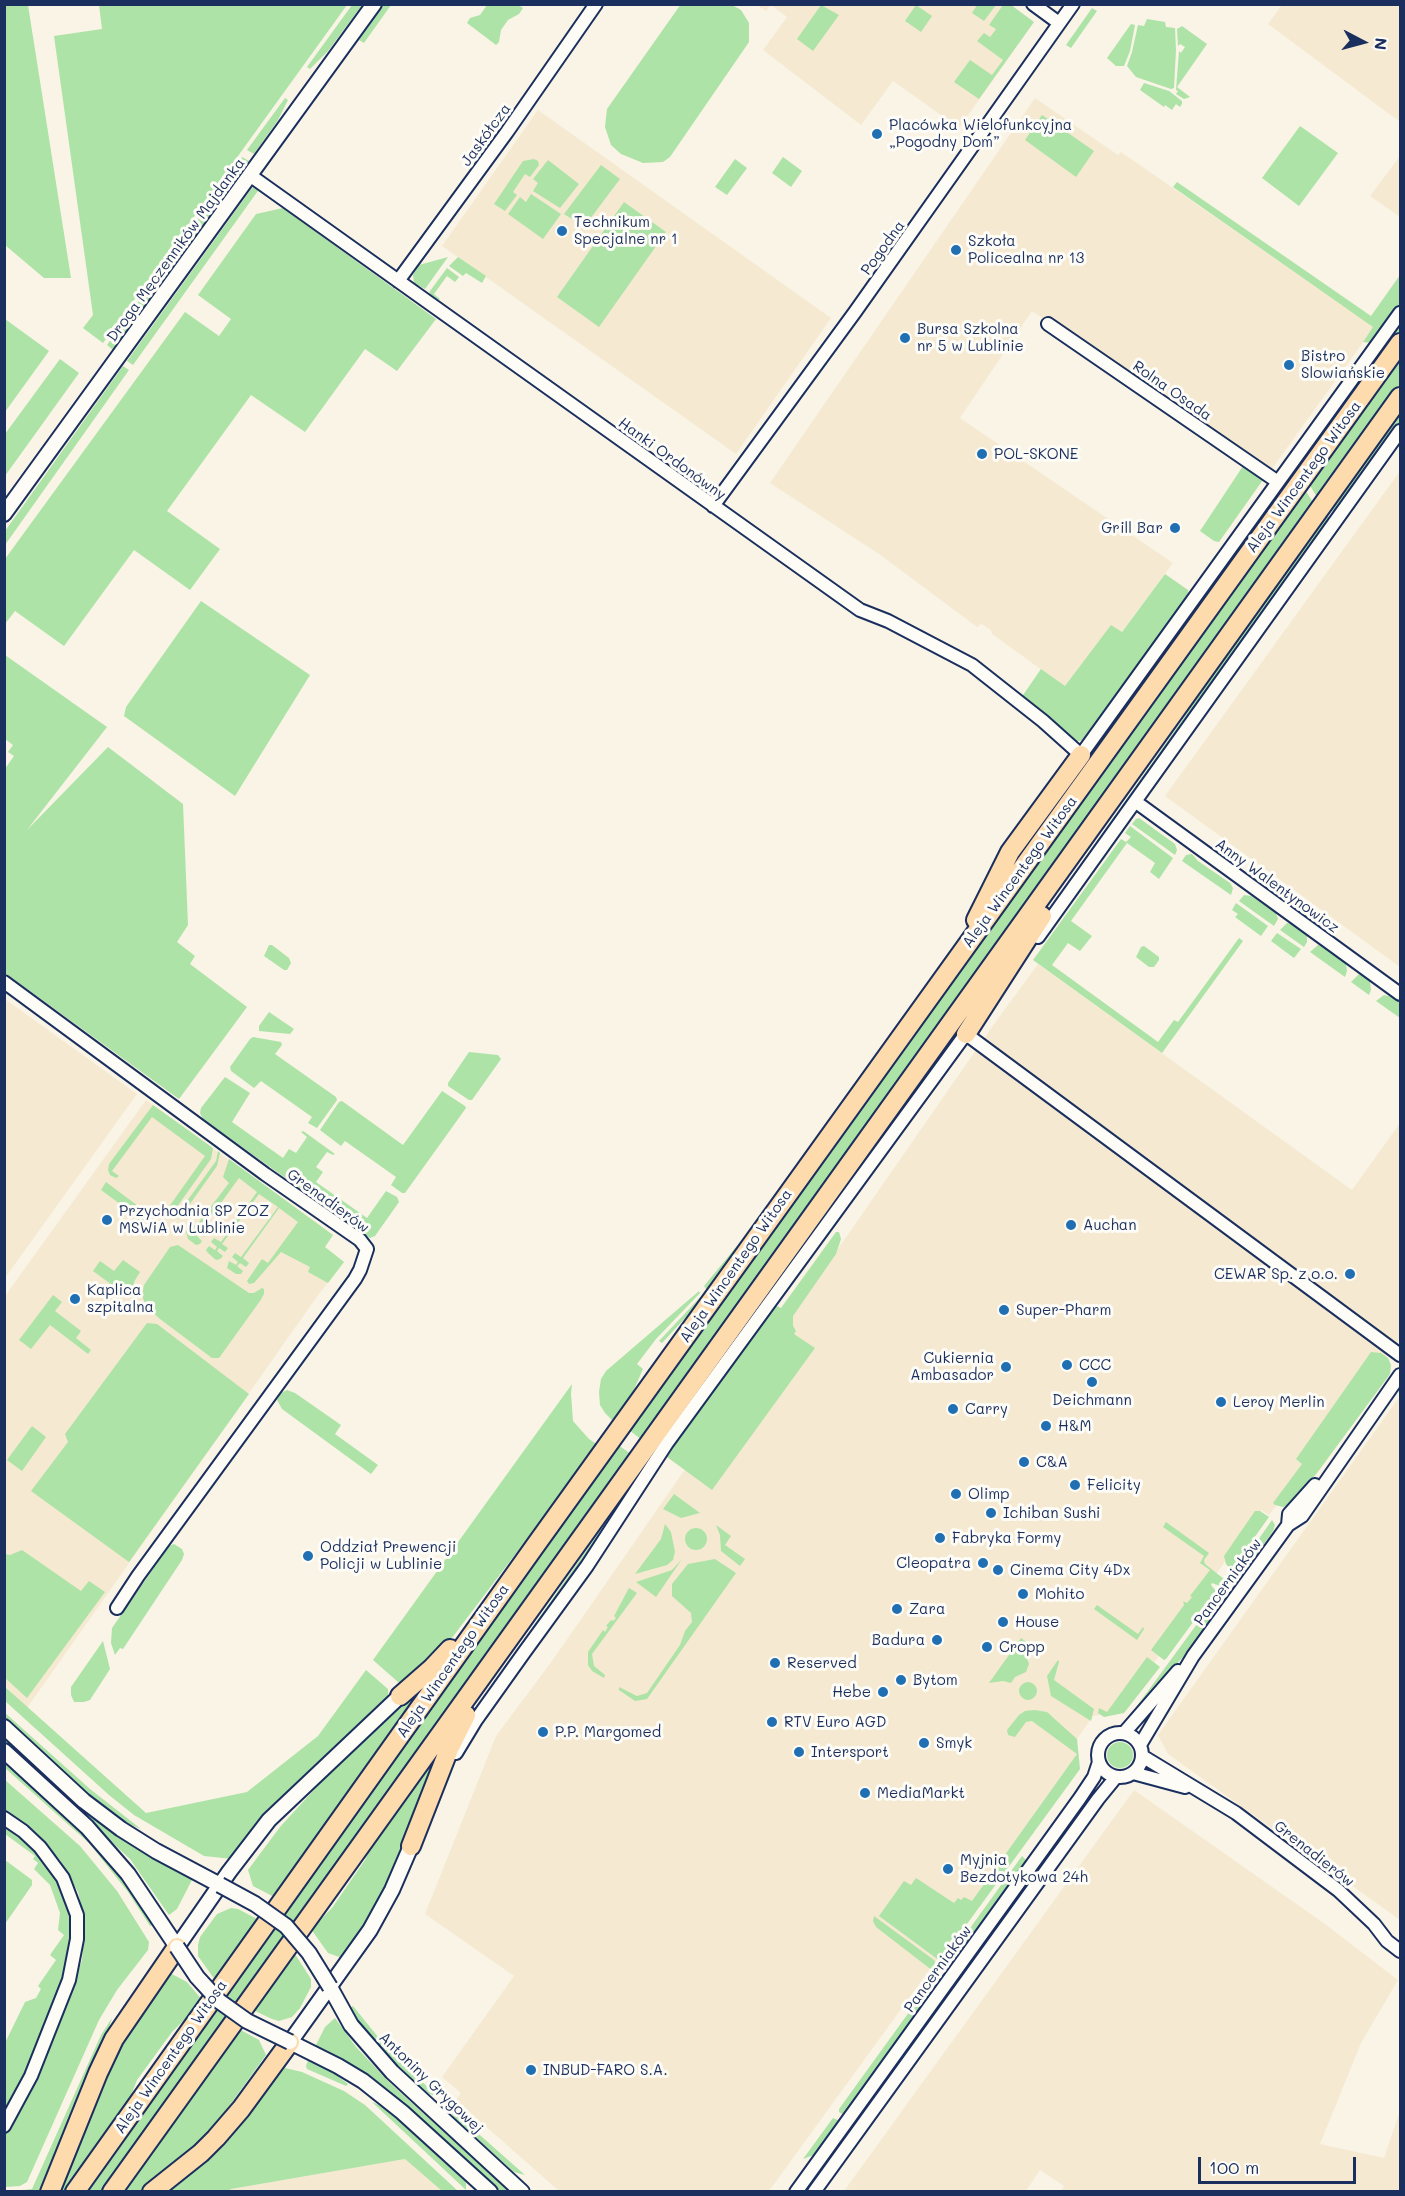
<!DOCTYPE html>
<html>
<head>
<meta charset="utf-8">
<style>
  body { margin:0 }
  #map { position:relative; width:1405px; height:2196px; overflow:hidden; background:#f9f4e6; font-family:Mali,sans-serif }
  canvas { display:block }
  .frame { position:absolute; inset:0; border:6px solid #1b2f5e; pointer-events:none }
  .north { position:absolute; left:1333px; top:12px; width:60px; height:60px; -webkit-text-stroke:4px #fdfcf7; paint-order:stroke; rotate:96deg; font-size:16px; font-weight:700; line-height:24px; text-align:center; color:#1b2f5e }
  .north::after { content:''; display:block; margin:auto; width:21px; height:27px; background:#1b2f5e; clip-path:polygon(50% 0,100% 100%,50% 72%,0 100%) }
  .scale { position:absolute; left:1198px; top:2157px; width:158px; height:27px; box-sizing:border-box; border:3px solid #1b2f5e; border-top:0; padding-left:8px; font-size:18px; line-height:21px; white-space:nowrap; color:#1b2f5e; -webkit-text-stroke:4px #fdfcf7; paint-order:stroke }
</style>
</head>
<body>
<div id="map">
<canvas width="1405" height="2196"></canvas>
<div class="frame"></div>
<div class="north">N</div>
<div class="scale">100 m</div>
</div>
<script>
const context = document.querySelector('canvas').getContext('2d');
context.lineJoin = 'round';
function fillPath(path, color) { context.fillStyle = color; context.fill(path, 'evenodd'); }
const shape = rows => new Path2D(rows.map(r => 'M' + r).join(''));
function strokePath(path, color, width, dash) { context.strokeStyle = color; context.lineWidth = width; context.lineCap = dash ? 'butt' : 'round'; context.setLineDash(dash || []); context.stroke(path); }
function write(font, color, halo, rows, align = 'center') {
  context.font = font + ' Mali,sans-serif'; context.lineWidth = 6; context.setLineDash([]); context.textBaseline = 'middle'; context.strokeStyle = halo; context.fillStyle = color; for (const [text, x, y, turn = 0] of rows) {
    context.save(); context.translate(x, y); context.rotate((+turn || 0) * Math.PI / 180); context.textAlign = isNaN(turn) ? turn : align; if (halo) context.strokeText(text, 0, 0); context.fillText(text, 0, 0); context.restore();
  }
}
fillPath(shape([
  [757,5,1011,5,1034,22,959,128,893,81,861,125,763,50,787,17,771,5,766,11],
  [1282,5,1400,5,1400,122,1268,24],
  [1035,98,1118,155,1121,152,1374,327,1271,470,1032,311,960,418,1173,563,1075,694,992,634,991,630,981,624,977,627,879,554,770,483],
  [538,110,831,318,736,454,442,246],
  [1400,156,1400,217,1370,196],
  [1400,471,1400,967,1165,796],
  [1038,964,1352,1190,1400,1123,1400,1341,1399,1340,1269,1515,1261,1510,1119,1713,1093,1716,1077,1739,1079,1764,769,2191,559,2191,456,2100,461,2093,442,2077,514,1976,425,1914,496,1736,552,1661,994,1024],
  [5,999,137,1094,5,1278],
  [146,1100,333,1235,325,1247,344,1262,316,1298,27,1708,5,1686,5,1296],
  [1400,1396,1400,1920,1168,1754,1158,1735],
  [1134,1790,1325,1924,1398,1980,1361,2043,1320,2144,1384,2158,1400,2111,1400,2191,1061,2191,1064,2186,1040,2170,1026,2191,844,2191],
  [405,2159,442,2191,228,2192,231,2189]
]), '#f5ead1');
fillPath(shape([
  [681,4,732,5,741,10,749,23,749,42,670,157,663,162,643,163,621,154,611,145,605,127,607,109],
  [4,5,28,5,71,278,44,278,5,245],
  [99,5,347,5,103,343,83,328,93,315,54,36,102,29],
  [352,5,362,5,328,51,310,69,307,67],
  [384,5,391,5,364,43,359,40],
  [487,5,518,5,523,8,519,14,508,20,501,30,499,42,496,45,467,23,470,18,480,15],
  [821,5,839,15,813,51,797,39],
  [916,5,932,16,921,32,905,21],
  [977,5,977,4,996,5,984,21,972,13],
  [1003,5,1011,5,1034,22,979,99,954,82,970,60,992,75,1003,60,977,41,984,33,990,37,994,32,996,29,989,25],
  [1092,8,1097,11,1071,48,1066,45],
  [1147,19,1165,22,1166,27,1175,28,1176,50,1174,88,1171,89,1136,77,1127,66,1132,52,1138,25,1144,26],
  [1131,24,1135,25,1130,51,1124,66,1116,66,1107,58],
  [1182,26,1207,44,1177,87,1190,97,1184,99,1176,94,1178,91,1176,90,1179,51,1181,53,1185,47,1180,44,1178,46,1177,29],
  [1144,83,1169,91,1182,101,1182,104,1180,107,1176,104,1172,110,1165,105,1164,107,1140,90],
  [285,98,288,100,278,120,254,154,247,150],
  [1042,115,1094,151,1076,177,1025,140],
  [1300,126,1338,153,1299,206,1262,178],
  [242,157,249,161,113,350,107,345],
  [783,157,802,171,791,187,772,173],
  [534,159,538,161,539,165,530,177,525,174,513,192,517,195,505,211,494,204,523,161],
  [735,159,747,168,727,195,715,187],
  [548,160,579,184,560,208,533,191,538,183,533,179],
  [601,165,620,179,584,227,564,214],
  [1177,182,1371,316,1400,275,1400,305,1372,343,1363,342,1373,327,1173,187],
  [257,187,260,188,133,365,127,361,252,188],
  [531,194,561,214,543,239,508,214,520,197,526,202],
  [624,202,666,232,599,327,557,297],
  [283,208,436,319,397,371,365,349,305,432,251,395,167,511,220,549,190,590,134,550,64,646,15,611,5,624,5,559,185,312,219,336,231,319,198,295,256,214],
  [448,257,425,289,414,283,413,275,419,265],
  [458,257,486,276,482,283,466,273,463,276,449,266],
  [447,268,459,277,455,282,447,276,434,294,440,299,438,300,429,294,430,291],
  [5,319,49,351,5,412],
  [1400,322,1400,332,1300,471,1296,465],
  [1400,355,1400,386,1318,499,1308,482],
  [60,359,79,373,5,476,5,434],
  [123,366,129,370,5,545,5,531],
  [1400,408,1400,423,1335,513,1329,508],
  [1245,463,1265,477,1219,542,1214,541,1200,531],
  [1292,472,1295,477,1105,743,1026,837],
  [1304,488,1314,504,642,1440,629,1430],
  [1325,514,1332,519,1051,910,1080,865,1183,719,1220,659],
  [1165,574,1188,590,1189,597,1089,736,1080,741,1075,741,1021,698,1041,669,1065,686,1111,625,1122,632],
  [201,601,310,675,235,796,124,716,126,707],
  [5,655,107,727,27,830,108,747,183,804,188,925,177,942,195,956,190,964,247,1007,179,1099,5,973,4,770,14,756,8,752,13,745,5,739],
  [1139,818,1175,844,1177,850,1175,855,1132,824,1136,819],
  [1130,826,1173,858,1159,879,1150,872,1155,863,1127,843,1071,921,1092,936,1080,951,1068,943,1052,965,1158,1042,1174,1020,1178,1022,1239,938,1243,941,1162,1053,1033,960,1121,839,1126,842,1131,837,1125,833],
  [1192,854,1198,861,1230,883,1233,888,1231,895,1182,861,1186,855],
  [1244,895,1251,896,1276,913,1278,919,1274,926,1239,901],
  [1236,903,1268,926,1261,936,1235,917,1238,914,1232,910],
  [1043,905,993,986,458,1740,469,1718,616,1508,683,1404],
  [1287,923,1294,924,1307,934,1307,942,1304,947,1280,930],
  [1277,933,1301,949,1294,958,1271,941],
  [269,945,272,945,289,958,291,963,287,970,284,970,264,956],
  [1318,945,1325,946,1346,964,1347,971,1345,977,1310,952],
  [1144,946,1159,957,1159,960,1154,967,1149,967,1136,957,1141,947],
  [1359,974,1370,981,1371,990,1369,995,1351,982],
  [1384,995,1392,997,1400,1003,1400,1018,1376,1001],
  [269,1012,294,1029,290,1034,259,1031,259,1026],
  [253,1037,281,1042,282,1045,275,1054,336,1097,337,1100,317,1128,308,1123,312,1117,261,1081,254,1088,231,1071,230,1067,250,1039],
  [469,1052,498,1055,501,1059,472,1100,469,1100,448,1086,448,1083],
  [225,1077,250,1093,232,1122,283,1158,289,1149,296,1153,307,1137,301,1132,303,1131,306,1133,335,1154,333,1155,327,1152,316,1167,323,1172,316,1182,367,1218,386,1191,397,1197,399,1202,375,1236,370,1238,365,1235,203,1119,200,1113,201,1108],
  [442,1091,465,1106,466,1108,405,1193,402,1193,391,1185,396,1177,345,1141,341,1146,320,1130,339,1102,342,1101,403,1145],
  [153,1105,213,1148,211,1159,169,1218,165,1215,166,1211,205,1156,152,1117,112,1171,119,1176,116,1178,110,1175,108,1170,109,1164],
  [218,1151,220,1153,217,1166,180,1218,174,1219,216,1161],
  [229,1159,333,1235,325,1247,344,1262,328,1283,308,1272,310,1267,281,1252,254,1283,249,1284,247,1281,262,1259,268,1263,298,1222,279,1208,243,1258,249,1263,246,1267,240,1263,237,1266,243,1271,241,1274,236,1274,227,1268,229,1261,236,1265,238,1262,232,1257,235,1253,241,1257,278,1207,259,1194,222,1244,228,1248,225,1252,219,1248,217,1251,223,1256,220,1259,216,1260,208,1253,206,1250,209,1246,215,1250,217,1247,211,1242,214,1238,221,1242,257,1192,239,1178,202,1229,207,1233,204,1237,199,1233,197,1236,202,1241,200,1244,196,1245,188,1239,186,1232,190,1222,196,1226,229,1183,223,1177],
  [106,1182,150,1215,140,1228,134,1223,138,1217,101,1190],
  [768,1208,713,1288,662,1343,659,1341,707,1290,704,1286],
  [836,1232,839,1232,841,1239,836,1254,793,1316,793,1326,796,1331,794,1334,815,1348,712,1490,667,1457,692,1419,754,1333,777,1306,781,1308],
  [178,1245,249,1293,254,1293,262,1288,264,1289,264,1294,260,1301,219,1358,212,1358,160,1319,147,1307,144,1301,142,1295,144,1285,170,1247],
  [123,1260,140,1272,134,1282,133,1292,128,1294,123,1293,93,1271,100,1261,114,1271],
  [699,1291,700,1293,656,1339,637,1364,643,1369,625,1410,615,1423,605,1413,600,1405,599,1392,601,1379,606,1371],
  [53,1295,62,1302,55,1311,81,1331,76,1338,91,1350,88,1354,50,1325,31,1349,19,1340],
  [147,1323,157,1324,249,1394,129,1562,31,1491,68,1442,65,1434],
  [1371,1352,1381,1353,1388,1358,1391,1365,1390,1374,1317,1473,1291,1504,1283,1507,1275,1505,1273,1503,1302,1464,1296,1459],
  [572,1384,571,1394,573,1421,589,1439,598,1445,445,1647,403,1683,398,1682,373,1660],
  [287,1390,295,1393,341,1425,335,1434,378,1465,371,1474,282,1409,277,1400,281,1393],
  [32,1426,46,1437,22,1471,7,1460],
  [618,1445,631,1454,103,2191,81,2192],
  [674,1494,700,1513,681,1518,663,1509],
  [1255,1511,1260,1511,1269,1517,1231,1570,1226,1564,1224,1556],
  [1272,1520,1275,1525,1273,1531,1243,1574,1237,1575,1235,1573],
  [1166,1522,1209,1553,1204,1560,1205,1564,1224,1579,1220,1586,1212,1583,1211,1585,1216,1591,1166,1659,1164,1660,1151,1650,1184,1605,1183,1601,1187,1603,1192,1597,1190,1596,1210,1570,1200,1563,1204,1556,1163,1527],
  [665,1524,671,1532,675,1552,673,1560,667,1565,635,1574,661,1539],
  [716,1525,731,1536,725,1545,745,1559,740,1566,721,1551,720,1535],
  '685 1539a11 11 0 1 1 22 0a11 11 0 1 1-22 0Z',
  [174,1544,182,1549,184,1554,182,1560,123,1649,120,1648,115,1655,111,1643,112,1628,169,1546],
  [22,1550,81,1591,89,1581,105,1592,27,1698,4,1677,5,1554,10,1555],
  [682,1559,656,1597,636,1582,672,1570],
  [715,1559,736,1573,647,1699,635,1701,619,1690,619,1687,637,1696,647,1693,680,1645,685,1631,692,1622,691,1613,672,1596,672,1584,688,1564],
  [629,1588,637,1593,592,1654,594,1666,605,1675,604,1678,592,1671,588,1665,588,1652,603,1630,605,1632,608,1627,606,1626,611,1620,613,1621,616,1618,614,1616],
  [1097,1605,1138,1634,1143,1627,1144,1629,1137,1640,1094,1609],
  [1208,1609,1216,1611,1183,1657,1135,1711,1134,1710],
  [1021,1638,1028,1643,1024,1651,1029,1664,1026,1672,1015,1677,1011,1683,1003,1681,989,1683],
  [103,1641,110,1669,90,1700,84,1702,74,1702,71,1695,71,1687],
  [1147,1657,1160,1667,1124,1713,1104,1717,1098,1713,1099,1708,1107,1712],
  [1058,1660,1059,1662,1054,1680,1094,1709,1091,1721,1051,1696,1047,1676],
  [441,1666,276,1898,253,1886,248,1870,280,1827,334,1768],
  [366,1670,388,1689,388,1698,298,1783,263,1818,232,1859,204,1856,134,1815,109,1795,5,1701,4,1686,146,1813,247,1792,318,1736],
  '1019 1691a9 9 0 1 1 18 0a9 9 0 1 1-18 0Z',
  [1035,1710,1047,1712,1077,1739,1080,1769,940,1961,879,1916,904,1881,911,1885,916,1878,954,1903,958,1898,961,1900,964,1897,972,1901,1077,1754,1032,1721,1026,1722,1015,1737,1008,1735,1007,1730,1019,1715,1025,1711],
  [4,1712,90,1789,141,1829,124,1822,101,1806,5,1718],
  [452,1731,383,1894,371,1917,342,1958,328,1953,311,1929,332,1908,365,1860,375,1838],
  [4,1734,193,1878,177,1909,169,1915,130,1859,5,1744],
  '1107 1755a13 13 0 1 1 26 0a13 13 0 1 1-26 0Z',
  [4,1763,85,1833,115,1868,154,1924,150,1926,128,1892,89,1843,5,1768],
  [4,1779,80,1846,117,1891,149,1942,148,1950,117,1990,99,2020,27,2182,20,2186,5,2187,5,2134,18,2115,33,2085,73,1986,82,1960,84,1933,83,1914,78,1892,60,1860,31,1830,5,1810],
  [1093,1789,1096,1791,971,1964,969,1962],
  [5,1828,32,1847,60,1881,69,1904,73,1933,68,1964,58,1992,15,2096,5,2114,4,2045,25,2002,36,1998,41,1989,38,1986,56,1960,50,1955,64,1935,58,1930,60,1913,50,1885,34,1869,38,1863,33,1859,35,1856,5,1834],
  [1022,1856,1027,1861,959,1955,955,1953,955,1949],
  [5,1860,32,1880,32,1885,5,1924],
  [231,1908,238,1909,259,1920,215,1980,198,1956,198,1945,200,1937,217,1914],
  [874,1916,934,1960,937,1966,933,1971,876,1927,873,1921],
  [293,1951,311,1979,311,1987,300,2008,292,2017,279,2021,272,2019,251,2009],
  [965,1968,967,1970,856,2124,853,2122],
  [168,1972,187,1982,203,2001,172,2032,137,2080,125,2110,66,2191,57,2192,113,2054],
  [928,1986,930,1993,928,1999,844,2115,839,2112,839,2109],
  [353,2006,387,2048,438,2097,427,2093,397,2066,358,2020,350,2008],
  [112,2018,105,2041,42,2191,5,2192,32,2189,101,2035],
  [335,2018,356,2047,390,2083,509,2191,499,2191,404,2106,341,2060,315,2047,325,2027],
  [237,2028,259,2040,266,2055,224,2113,195,2147,142,2191,121,2192],
  [309,2057,322,2064,348,2084,346,2086,307,2069,306,2066],
  [281,2067,302,2072,344,2091,365,2105,458,2191,442,2191,405,2159,231,2189,228,2191,161,2192],
  [372,2102,386,2108,397,2116,462,2175,466,2183,466,2190],
  [449,2107,473,2129,525,2175,514,2172,454,2118],
  [833,2118,840,2121,816,2154,803,2159]
]), '#ade3a6');
const minor = shape([
  [1033,4,1059,23],
  [251,176,860,610,888,621,972,665,1043,721,1081,755,1400,313],
  [398,281,507,132,596,4],
  [1048,324,1278,482],
  [713,506,855,312,1073,4],
  [1136,802,1400,994],
  [1038,937,1400,431],
  [4,982,265,1174,360,1240,367,1249,360,1270,355,1279,138,1576,117,1608],
  [966,1034,1400,1355],
  [1288,1525,1289,1514,1315,1485],
  '1098 1755a22 22 0 1 1 44 0a22 22 0 1 1-44 0Z',
  [1124,1733,1178,1671],
  [1140,1745,1193,1656,1288,1525,1302,1516,1400,1375],
  [456,1753,476,1720,523,1654,587,1566,667,1443,970,1028],
  [1142,1756,1236,1813,1338,1890,1374,1924,1387,1941,1400,1951],
  [1133,1773,1185,1787],
  [4,1818,23,1831,40,1847,63,1878,77,1915,77,1939,69,1980,31,2076,4,2126],
  [796,2192,1080,1798,1094,1777,1099,1762],
  [814,2192,1098,1799,1116,1777]
]);
const tertiary = shape([
  [4,514,374,4],
  [4,1727,84,1801,121,1829,156,1851,220,1885],
  [4,1751,87,1827,128,1874,177,1947,229,1872,269,1820,400,1696],
  [411,1846,392,1890,370,1930,290,2042,338,2066,363,2081,402,2112,490,2192],
  [330,1987,351,2025,392,2072,522,2192]
]);
const primary = shape([
  [976,920,1010,852,1081,755],
  [966,1034,1042,916],
  [400,1696,432,1668,450,1649],
  [411,1846,449,1749,466,1715],
  [50,2192,98,2073,114,2039,177,1947],
  [75,2192,535,1546,1400,343],
  [112,2192,1400,397],
  [152,2192,201,2153,216,2138,241,2109,290,2042]
]);
strokePath(minor, '#1b2f5e', 16);
strokePath(tertiary, '#1b2f5e', 18);
strokePath(primary, '#1b2f5e', 22);
strokePath(minor, '#fdfcf7', 12);
strokePath(tertiary, '#fdfcf7', 14);
strokePath(primary, '#fedbac', 18);
const tertiaryBridge = shape([
  [220,1885,255,1904,286,1926,309,1953,330,1987],
  [177,1947,197,1977,219,2001,247,2021,290,2042]
]);
strokePath(tertiaryBridge, '#1b2f5e', 18, []);
strokePath(tertiaryBridge, '#fdfcf7', 14);
for (const [x, y, r, color] of [
  [877,134,6,"#1f6fb2"],
  [562,231,6,"#1f6fb2"],
  [956,250,6,"#1f6fb2"],
  [905,338,6,"#1f6fb2"],
  [1289,365,6,"#1f6fb2"],
  [982,454,6,"#1f6fb2"],
  [1175,528,6,"#1f6fb2"],
  [107,1220,6,"#1f6fb2"],
  [1071,1225,6,"#1f6fb2"],
  [1350,1274,6,"#1f6fb2"],
  [75,1299,6,"#1f6fb2"],
  [1004,1310,6,"#1f6fb2"],
  [1067,1365,6,"#1f6fb2"],
  [1006,1367,6,"#1f6fb2"],
  [1092,1382,6,"#1f6fb2"],
  [1221,1402,6,"#1f6fb2"],
  [953,1409,6,"#1f6fb2"],
  [1046,1426,6,"#1f6fb2"],
  [1024,1462,6,"#1f6fb2"],
  [1075,1485,6,"#1f6fb2"],
  [956,1494,6,"#1f6fb2"],
  [991,1513,6,"#1f6fb2"],
  [940,1538,6,"#1f6fb2"],
  [308,1556,6,"#1f6fb2"],
  [983,1563,6,"#1f6fb2"],
  [998,1570,6,"#1f6fb2"],
  [1023,1594,6,"#1f6fb2"],
  [897,1609,6,"#1f6fb2"],
  [1003,1622,6,"#1f6fb2"],
  [937,1640,6,"#1f6fb2"],
  [987,1647,6,"#1f6fb2"],
  [775,1663,6,"#1f6fb2"],
  [901,1680,6,"#1f6fb2"],
  [883,1692,6,"#1f6fb2"],
  [772,1722,6,"#1f6fb2"],
  [543,1732,6,"#1f6fb2"],
  [924,1743,6,"#1f6fb2"],
  [799,1752,6,"#1f6fb2"],
  [865,1793,6,"#1f6fb2"],
  [948,1869,6,"#1f6fb2"],
  [531,2070,6,"#1f6fb2"]
]) { const dot = new Path2D(); dot.arc(x, y, r, 0, 2 * Math.PI); context.fillStyle = color; context.fill(dot); strokePath(dot, '#fdfcf7', 2); }
write('15px', '#1b2f5e', '#fdfcf7', [
  ["Placówka Wielofunkcyjna",889,125],
  ["„Pogodny Dom”",889,142],
  ["Technikum",574,222],
  ["Specjalne nr 1",574,239],
  ["Szkoła",968,241],
  ["Policealna nr 13",968,258],
  ["Bursa Szkolna",917,329],
  ["nr 5 w Lublinie",917,346],
  ["Bistro",1301,356],
  ["Slowiańskie",1301,373],
  ["POL-SKONE",994,454],
  ["Grill Bar",1163,528,"right"],
  ["Przychodnia SP ZOZ",119,1211],
  ["MSWiA w Lublinie",119,1228],
  ["Auchan",1083,1225],
  ["CEWAR Sp. z o.o.",1338,1274,"right"],
  ["Kaplica",87,1290],
  ["szpitalna",87,1307],
  ["Super-Pharm",1016,1310],
  ["Cukiernia",994,1358,"right"],
  ["Ambasador",994,1375,"right"],
  ["CCC",1079,1365],
  ["Deichmann",1092,1400,"center"],
  ["Leroy Merlin",1233,1402],
  ["Carry",965,1409],
  ["H&M",1058,1426],
  ["C&A",1036,1462],
  ["Felicity",1087,1485],
  ["Olimp",968,1494],
  ["Ichiban Sushi",1003,1513],
  ["Fabryka Formy",952,1538],
  ["Oddział Prewencji",320,1547],
  ["Policji w Lublinie",320,1564],
  ["Cleopatra",971,1563,"right"],
  ["Cinema City 4Dx",1010,1570],
  ["Mohito",1035,1594],
  ["Zara",909,1609],
  ["House",1015,1622],
  ["Badura",925,1640,"right"],
  ["Cropp",999,1647],
  ["Reserved",787,1663],
  ["Bytom",913,1680],
  ["Hebe",871,1692,"right"],
  ["RTV Euro AGD",784,1722],
  ["P.P. Margomed",555,1732],
  ["Smyk",936,1743],
  ["Intersport",811,1752],
  ["MediaMarkt",877,1793],
  ["Myjnia",960,1860],
  ["Bezdotykowa 24h",960,1877],
  ["INBUD-FARO S.A.",543,2070]
], 'left');
write('15px', '#1b2f5e', '#fdfcf7', [
  ["Jaskółcza",486,135,-54],
  ["Pogodna",883,248,-54],
  ["Droga Męczenników Majdanka",176,250,-54],
  ["Rolna Osada",1172,391,35],
  ["Hanki Ordonówny",672,459,36],
  ["Aleja Wincentego Witosa",1304,477,-54],
  ["Aleja Wincentego Witosa",1020,872,-54],
  ["Anny Walentynowicz",1277,886,36],
  ["Grenadierów",328,1201,36],
  ["Aleja Wincentego Witosa",736,1266,-55],
  ["Pancerniaków",1228,1582,-54],
  ["Aleja Wincentego Witosa",453,1661,-55],
  ["Grenadierów",1314,1854,38],
  ["Pancerniaków",938,1969,-54],
  ["Aleja Wincentego Witosa",171,2057,-55],
  ["Antoniny Grygowej",431,2083,44]
]);
</script>
</body>
</html>
